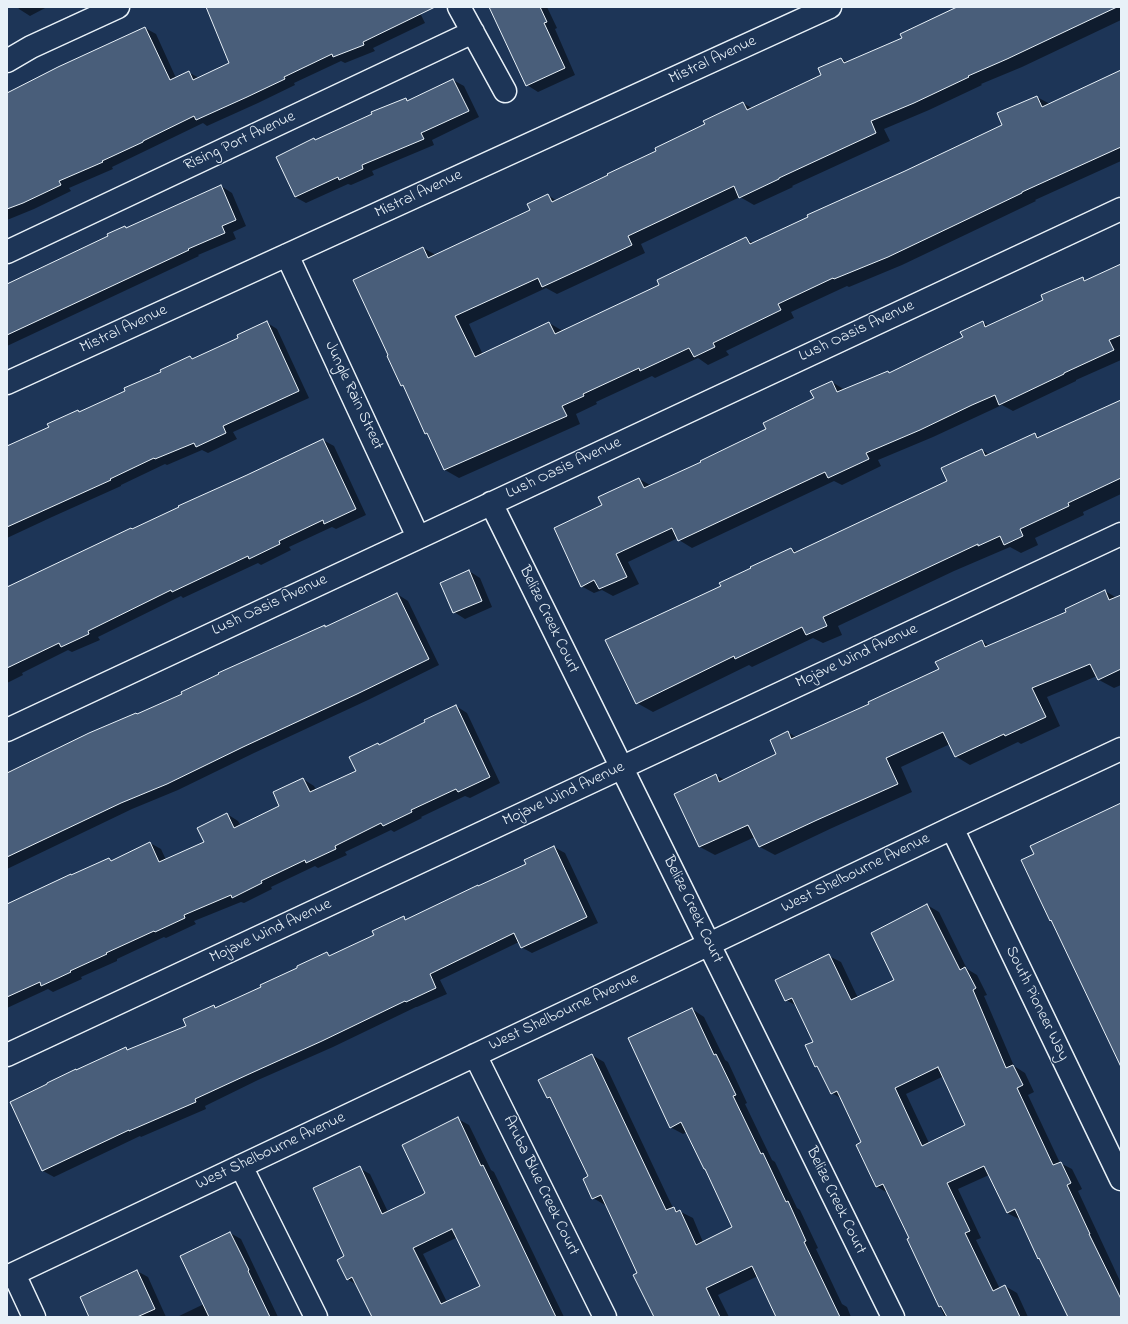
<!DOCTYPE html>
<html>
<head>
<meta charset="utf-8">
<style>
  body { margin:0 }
  #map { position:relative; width:1128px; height:1324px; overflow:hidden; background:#1d3557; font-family:"Indie Flower",sans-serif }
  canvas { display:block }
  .frame { position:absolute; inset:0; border:8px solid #e8f1f8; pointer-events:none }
</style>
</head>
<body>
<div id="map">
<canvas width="1128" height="1324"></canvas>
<div class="frame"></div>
</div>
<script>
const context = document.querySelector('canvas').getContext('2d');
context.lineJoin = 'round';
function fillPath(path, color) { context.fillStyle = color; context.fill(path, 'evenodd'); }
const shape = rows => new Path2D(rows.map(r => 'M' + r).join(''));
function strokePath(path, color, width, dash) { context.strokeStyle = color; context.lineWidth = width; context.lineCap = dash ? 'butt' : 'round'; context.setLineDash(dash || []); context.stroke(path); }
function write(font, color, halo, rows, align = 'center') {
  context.font = font + ' "Indie Flower",sans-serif'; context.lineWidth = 3; context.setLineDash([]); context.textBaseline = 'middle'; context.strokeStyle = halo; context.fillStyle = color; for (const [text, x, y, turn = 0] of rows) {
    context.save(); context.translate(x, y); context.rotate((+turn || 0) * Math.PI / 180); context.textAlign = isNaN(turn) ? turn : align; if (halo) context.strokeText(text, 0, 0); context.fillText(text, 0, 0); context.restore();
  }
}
fillPath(shape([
  [18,7,47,7,30,16,19,9],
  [207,7,417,7,425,23,373,48,375,51,345,63,341,61,294,83,295,85,258,103,207,126,203,123,112,167,113,169,69,188,71,191,34,209,7,220,7,93,145,28,156,34,176,78,188,72,199,78,230,64],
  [490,7,547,7,557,28,555,29,575,75,538,92,527,85],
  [959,7,1121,7,1121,20,1022,67,981,84,982,85,929,110,884,129,890,141,792,186,793,187,754,205,740,197,641,244,645,253,557,294,546,288,469,324,483,355,549,323,563,331,661,286,746,239,754,243,1004,125,1037,97,1050,104,1121,71,1121,161,1035,200,1036,201,988,224,902,265,849,287,847,286,791,312,794,318,726,351,729,355,708,365,698,358,655,378,652,376,596,402,597,404,576,414,580,424,459,478,445,470,429,435,426,433,405,386,402,385,423,248,436,255,531,210,548,195,557,201,658,151,743,103,752,108,822,75,841,59,847,62,903,38],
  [453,80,464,86,479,117,432,140,434,145,372,171,374,175,351,185,348,184,306,203,295,197,316,141,406,99,409,101],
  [221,186,232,193,246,226,233,232,236,239,198,255,199,256,7,346,7,285,109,236,125,227,128,229],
  [1121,265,1121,360,1076,380,1076,381,1013,411,1002,405,933,437,878,460,881,466,842,485,834,481,692,548,679,540,678,538,628,562,639,584,613,596,602,590,594,593,581,586,603,506,639,479,652,486,702,463,767,429,816,399,832,382,845,390,888,372,890,373,964,338,983,322,989,326,1044,300,1083,278,1087,281],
  [266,322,277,329,309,398,233,432,237,439,208,453,202,450,167,465,165,464,121,485,121,486,52,517,7,538,7,447,50,427,78,411,81,412,126,391,190,357,194,359,239,339],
  [1121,402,1121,494,1083,512,1084,515,1035,538,1038,545,1021,553,1010,547,954,571,838,626,842,635,823,643,813,638,752,667,749,665,653,712,637,703,722,586,791,549,797,552,949,481,982,450,990,455,1035,434,1041,438],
  [323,440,334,446,366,515,336,529,332,527,289,547,291,550,261,565,258,563,183,598,181,596,98,637,100,640,72,652,68,650,22,673,23,675,7,683,7,589],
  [469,571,480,578,492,607,465,619,454,612],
  [1105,591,1117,598,1121,596,1121,685,1114,688,1099,680,1097,676,1047,697,1060,726,1021,744,1018,742,970,765,955,756,950,744,901,767,912,792,832,828,775,855,760,847,755,837,715,855,700,847,715,775,725,780,778,755,788,732,797,738,871,705,940,669,982,641,989,646,1067,612],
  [397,594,408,601,439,665,368,700,254,753,178,790,132,809,7,869,7,772,19,767,21,768,137,715,324,626,327,627],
  [456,706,467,713,500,783,470,798,465,796,421,817,422,818,394,832,391,830,345,852,347,855,318,868,315,866,271,887,272,889,244,903,241,902,194,921,196,924,166,938,164,937,117,959,117,961,81,977,82,979,53,992,48,989,7,1008,7,918,109,859,113,861,150,843,161,849,166,860,206,843,227,814,238,821,241,826,281,806,303,779,314,786,316,790,357,771,378,744,380,745],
  [554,847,565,853,598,923,532,953,521,947,519,942,440,980,447,994,417,1007,416,1007,333,1047,258,1080,205,1106,206,1109,141,1137,140,1136,54,1177,43,1171,11,1102,126,1048,129,1050,188,1026,214,1006,217,1008,262,987,327,954,331,956,375,935,404,918,408,920,527,865],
  [927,905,939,912,967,969,977,975,987,995,984,996,1014,1066,1025,1073,1034,1092,1028,1095,1060,1163,1072,1169,1082,1189,1078,1191,1121,1283,1121,1317,1067,1317,1068,1316,1040,1259,1038,1258,1020,1219,1019,1219,1007,1213,989,1175,958,1189,981,1238,976,1240,1000,1289,1005,1286,1017,1293,1028,1317,945,1317,908,1240,910,1239,888,1193,877,1187,857,1145,863,1143,842,1099,832,1093,819,1068,816,1066,814,1043,797,1006,786,1000,829,956,841,962,858,998,896,981],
  [944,1076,966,1125,929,1143,906,1094],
  [692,1009,704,1017,725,1060,728,1062,747,1103,745,1104,772,1160,775,1162,797,1208,800,1210,818,1248,816,1249,842,1304,847,1307,851,1317,777,1317,758,1276,718,1295,729,1317,659,1317,607,1205,605,1205,593,1198,589,1177,553,1101,548,1098,592,1055,604,1062,673,1208,693,1218,703,1242,734,1228,687,1132,683,1134,670,1127],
  [458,1119,469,1125,491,1170,494,1172,564,1317,373,1317,357,1285,347,1279,345,1256,359,1168,370,1174,388,1212,426,1193],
  [458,1237,481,1286,447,1302,423,1254],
  [230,1233,241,1239,278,1317,177,1317,204,1304,181,1257],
  [137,1271,148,1277,166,1317,90,1317]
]), '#0007');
const building = shape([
  [206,7,435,7,363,42,364,45,333,57,332,54,284,77,285,79,247,97,196,120,194,116,143,141,143,142,102,161,103,162,59,181,61,185,23,203,7,209,7,93,58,67,145,27,170,80,189,71,193,80,229,63,206,7],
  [489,7,540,7,547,22,544,23,565,68,526,86,489,7],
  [957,7,1117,7,1007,59,968,76,969,77,914,103,871,121,876,133,779,178,779,179,739,198,734,186,628,236,632,245,592,264,542,287,538,278,455,316,475,357,549,322,555,334,659,285,657,280,746,237,750,244,808,217,807,215,905,171,1002,125,997,113,1037,96,1042,107,1121,70,1121,147,1022,192,1022,193,974,216,888,257,834,279,833,278,778,304,781,310,713,343,715,347,694,357,689,348,640,371,639,368,583,394,584,396,562,406,567,416,444,470,427,433,425,434,403,385,401,386,387,356,388,355,353,280,423,247,428,258,530,210,527,204,548,194,552,202,608,175,607,174,656,151,655,148,705,124,703,121,743,102,747,110,821,75,818,68,841,58,844,63,902,38,900,34,957,7],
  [453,79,469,111,421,133,424,139,362,165,363,169,339,180,338,177,295,197,276,157,314,138,315,140,372,114,371,112,406,98,407,101,453,79],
  [221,185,236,220,222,226,225,233,188,249,189,250,7,335,7,284,108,236,107,234,125,226,126,228,221,185],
  [1121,264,1121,335,1109,340,1114,350,1064,373,1064,374,999,405,995,395,972,405,920,430,866,453,869,459,828,478,825,472,678,541,672,528,616,554,627,577,599,589,594,580,581,587,554,528,602,505,598,497,639,478,644,488,701,462,700,461,766,429,763,423,814,398,810,391,832,381,837,392,888,371,889,373,963,337,960,332,983,321,985,327,1043,300,1041,295,1083,277,1084,281,1121,264],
  [267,321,299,391,223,426,226,433,196,447,194,443,155,459,154,458,110,479,111,480,7,527,7,446,49,427,47,424,78,410,79,412,125,391,124,388,161,372,160,370,190,356,192,359,238,338,237,335,267,321],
  [1121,400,1121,478,1068,503,1069,506,1020,529,1023,536,1004,545,1000,536,978,546,978,544,823,617,827,626,806,635,802,627,735,659,734,656,636,704,605,640,721,586,719,583,751,568,750,567,791,548,794,553,947,481,941,468,982,449,985,456,1035,433,1037,438,1121,400],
  [323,439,356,509,324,524,323,520,279,541,280,544,249,559,248,556,172,592,171,590,88,631,89,634,61,647,59,643,7,668,7,587,131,528,132,529,179,507,178,506,247,475,323,439],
  [469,570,482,601,453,613,440,583,469,570],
  [1105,590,1109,600,1121,595,1121,669,1098,680,1090,664,1032,688,1046,717,1005,736,1004,734,955,757,943,732,886,758,898,784,817,820,759,847,748,825,699,847,674,794,716,774,719,782,776,754,770,740,788,731,791,739,869,704,868,702,939,669,935,662,982,640,985,647,1066,612,1065,609,1105,590],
  [397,593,429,659,357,694,243,747,167,784,121,803,7,857,7,773,89,733,136,713,137,714,182,694,181,692,219,674,218,673,325,625,325,627,397,593],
  [456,705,490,777,458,792,456,789,411,810,412,812,383,826,381,823,335,846,336,849,306,863,305,860,261,881,262,883,232,898,231,895,184,915,185,918,155,932,154,931,106,953,107,954,70,971,71,972,41,986,40,982,7,997,7,904,71,874,71,875,109,858,111,861,150,842,159,862,204,842,197,828,227,813,234,828,279,806,273,792,303,778,310,792,356,771,349,757,378,743,379,745,425,722,424,720,456,705],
  [1121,803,1121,1067,1051,920,1050,921,1021,860,1034,854,1030,846,1121,803],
  [554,846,587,917,521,948,514,933,430,974,436,988,406,1002,405,1001,322,1041,247,1075,195,1099,196,1102,129,1131,129,1130,42,1171,10,1102,47,1084,47,1083,76,1069,76,1070,126,1047,127,1050,186,1026,183,1019,214,1005,215,1008,261,987,260,985,297,968,297,966,327,952,329,956,374,935,372,931,404,916,405,920,478,885,478,886,526,864,524,860,554,846],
  [927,904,960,970,965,967,976,988,973,990,1006,1068,1013,1065,1023,1085,1017,1088,1053,1165,1061,1162,1071,1183,1067,1185,1090,1234,1089,1234,1121,1299,1121,1317,1068,1317,1039,1258,1038,1259,1015,1209,1007,1213,984,1166,947,1183,970,1231,965,1233,993,1291,1005,1285,1020,1317,947,1317,941,1306,939,1307,907,1239,909,1238,883,1184,876,1187,856,1145,861,1142,837,1091,831,1094,817,1066,815,1067,805,1045,813,1042,792,998,785,1001,775,980,829,954,851,1000,894,980,871,933,927,904],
  [938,1067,965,1125,922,1146,895,1088,938,1067],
  [692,1008,714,1055,716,1054,736,1095,733,1096,761,1154,763,1153,786,1202,788,1201,806,1241,804,1242,840,1317,776,1317,752,1266,706,1288,720,1317,654,1317,633,1275,637,1273,601,1195,592,1199,583,1179,588,1176,550,1097,547,1098,538,1080,592,1054,666,1210,674,1207,676,1212,680,1210,696,1245,732,1227,705,1169,704,1169,681,1122,670,1128,628,1038,692,1008],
  [458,1117,481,1166,483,1165,556,1317,372,1317,352,1277,347,1280,337,1260,344,1256,313,1188,360,1166,382,1214,422,1195,425,1193,402,1145,458,1117],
  [452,1229,480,1286,441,1304,413,1248,452,1229],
  [230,1232,249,1270,248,1271,270,1317,209,1317,180,1256,230,1232],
  [137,1270,155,1309,137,1317,89,1317,80,1297,137,1270]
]);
fillPath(building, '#495e7a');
strokePath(building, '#e8f1f8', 1);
const street = shape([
  [459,7,505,91],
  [7,61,31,47,118,7],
  [7,252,473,32],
  [287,255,418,537],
  [7,383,830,7],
  [491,503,893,1317],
  [7,730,1121,209],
  [952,828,1121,1179],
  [7,1055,1121,534],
  [475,1055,605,1317],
  [241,1166,316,1317],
  [14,1274,34,1317],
  [7,1277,678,959,952,828,1121,749]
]);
strokePath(street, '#e8f1f8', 25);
strokePath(street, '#1d3557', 22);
write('16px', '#e8f1f8', '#1d3557', [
  ["Mistral Avenue",713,61,-25],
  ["Rising Port Avenue",240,142,-25],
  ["Mistral Avenue",419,195,-25],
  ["Mistral Avenue",124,330,-25],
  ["Lush Oasis Avenue",857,332,-25],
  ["Jungle Rain Street",353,396,65],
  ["Lush Oasis Avenue",564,469,-25],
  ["Lush Oasis Avenue",270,606,-25],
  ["Belize Creek Court",548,620,64],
  ["Mojave Wind Avenue",857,657,-25],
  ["Mojave Wind Avenue",564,795,-25],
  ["West Shelbourne Avenue",856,874,-26],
  ["Belize Creek Court",692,910,64],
  ["Mojave Wind Avenue",271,932,-25],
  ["South Pioneer Way",1036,1004,64],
  ["West Shelbourne Avenue",564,1013,-25],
  ["West Shelbourne Avenue",271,1152,-25],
  ["Aruba Blue Creek Court",540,1186,64],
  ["Belize Creek Court",835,1201,64]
]);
</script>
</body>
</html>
